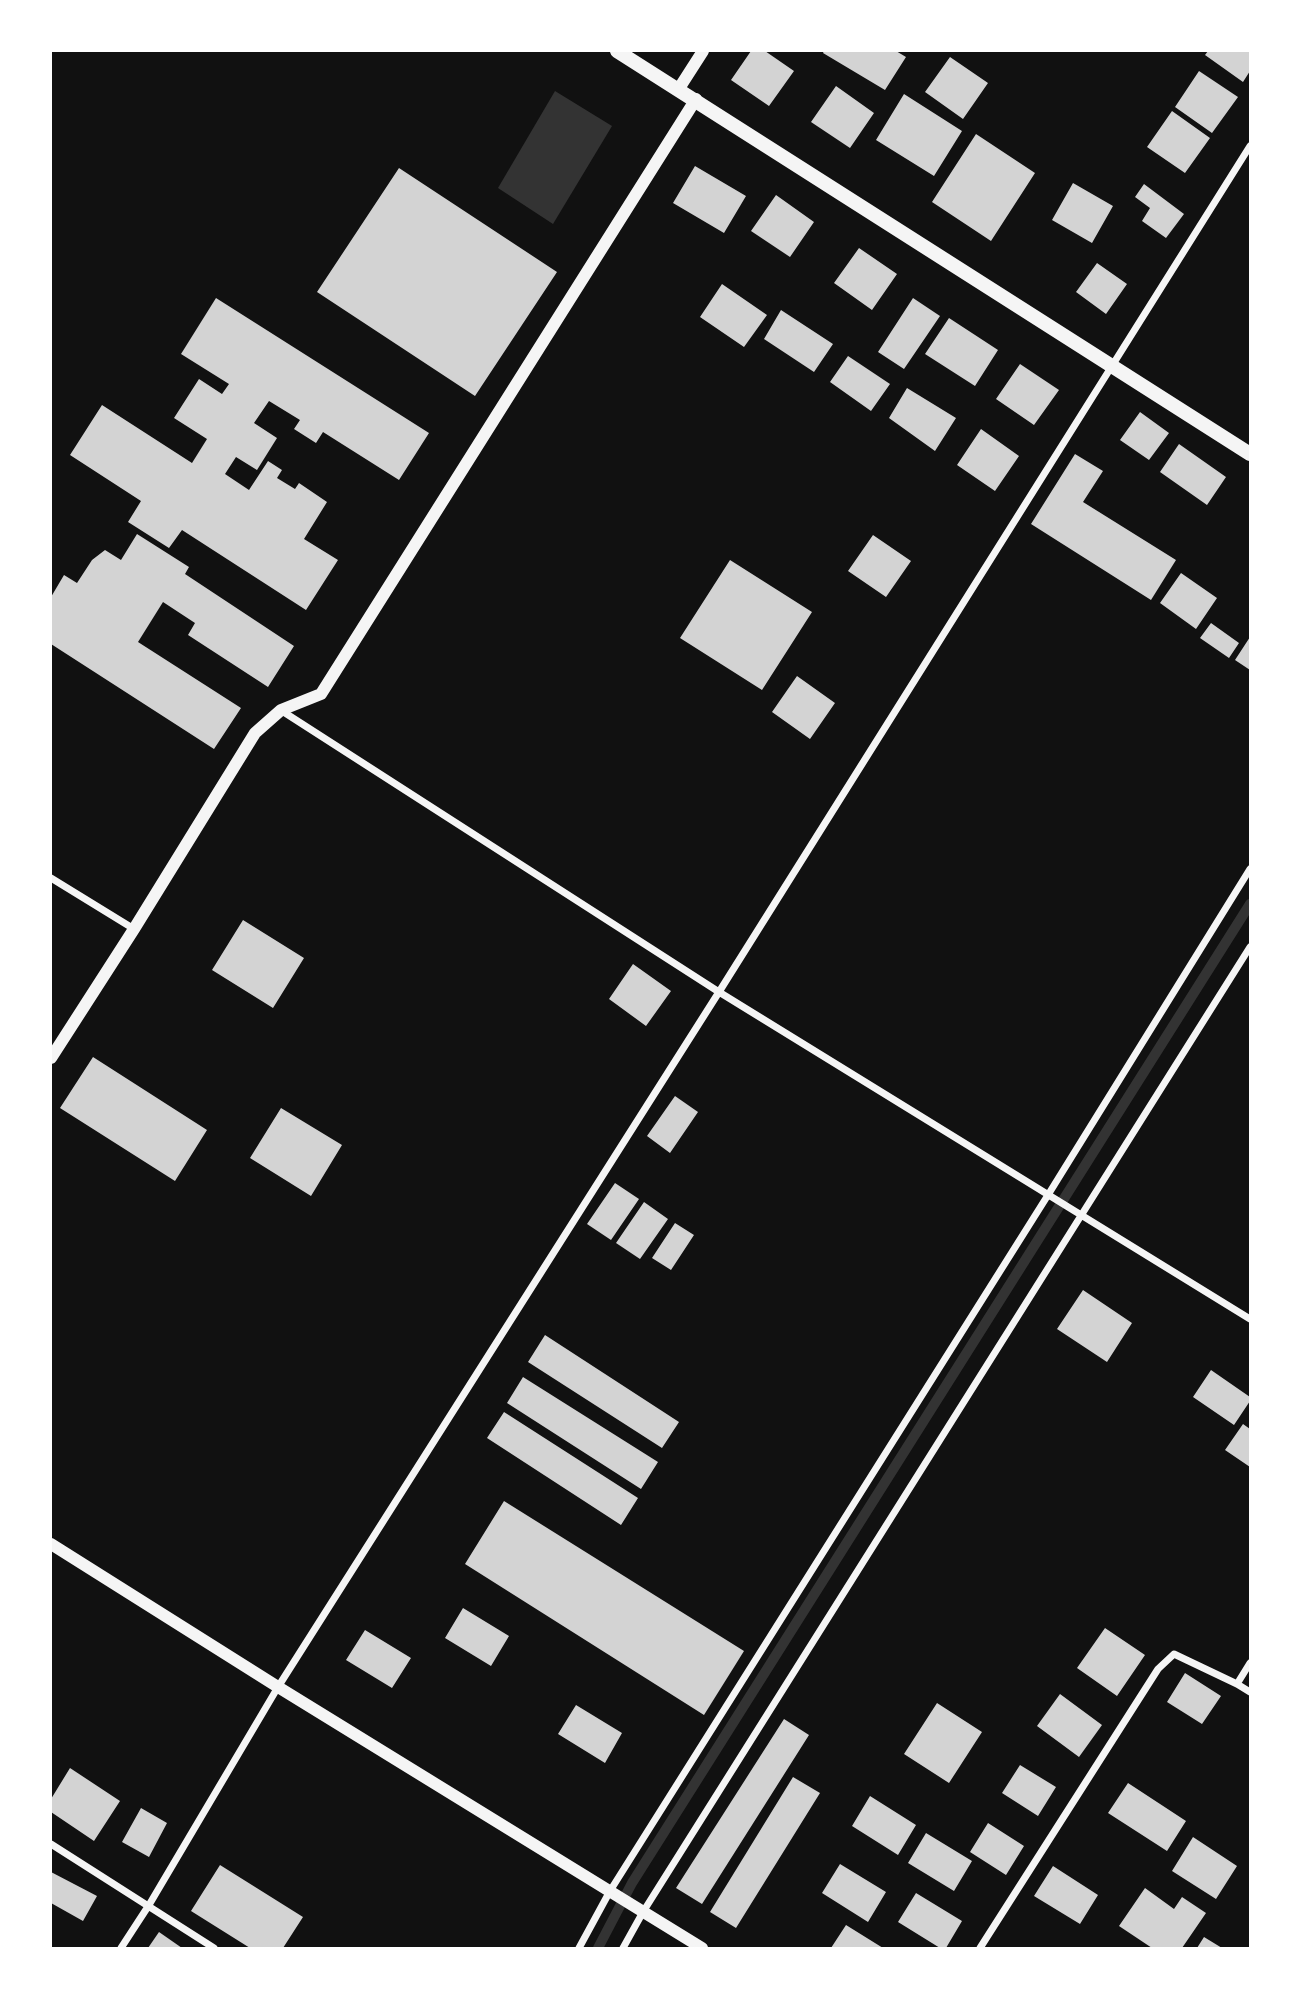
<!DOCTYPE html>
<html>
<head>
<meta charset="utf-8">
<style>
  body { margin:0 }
  #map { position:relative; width:1301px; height:1999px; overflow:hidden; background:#111; font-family:Arial,sans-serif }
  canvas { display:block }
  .frame { position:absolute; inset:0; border:52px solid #fff; pointer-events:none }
</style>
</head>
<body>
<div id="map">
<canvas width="1301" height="1999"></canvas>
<div class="frame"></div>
</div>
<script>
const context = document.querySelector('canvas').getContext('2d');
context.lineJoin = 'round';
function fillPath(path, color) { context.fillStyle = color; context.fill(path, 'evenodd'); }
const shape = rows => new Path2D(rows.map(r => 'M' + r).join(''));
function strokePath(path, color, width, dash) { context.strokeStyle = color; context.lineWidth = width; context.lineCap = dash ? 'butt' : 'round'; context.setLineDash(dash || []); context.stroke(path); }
fillPath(shape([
  [555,91,612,126,553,224,498,188]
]), '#333');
strokePath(shape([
  [598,1948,632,1883,1250,904]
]), '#333', 10);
fillPath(shape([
  [751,51,765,51,794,71,769,106,731,80],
  [824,51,896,51,906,57,885,90,823,53],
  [1208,51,1250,51,1250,71,1243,82,1205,55],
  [950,57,988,83,963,119,925,92],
  [1199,71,1238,97,1212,133,1175,107],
  [836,86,874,113,850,148,811,122],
  [904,94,962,131,934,176,876,140],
  [1172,111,1210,138,1185,173,1147,147],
  [976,134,1035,173,991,241,932,202],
  [695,166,746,196,724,233,673,203],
  [399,168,557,272,475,396,317,292],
  [1073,183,1113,206,1092,243,1052,220],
  [1144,184,1184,214,1166,238,1142,221,1150,208,1135,197],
  [776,195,814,222,790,257,751,231],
  [859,248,897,274,872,310,834,283],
  [1097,263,1127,284,1106,314,1076,292],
  [722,284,767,315,744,347,700,317],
  [216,298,429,433,399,480,323,432,316,443,294,429,300,420,269,401,254,423,277,438,257,470,236,457,225,474,249,490,268,461,282,470,277,478,295,489,299,483,327,502,304,539,338,560,306,610,182,530,169,548,128,522,141,501,70,455,102,405,192,463,207,439,174,418,199,379,222,394,229,384,181,354],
  [913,298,940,316,904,369,878,352],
  [781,310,833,344,814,372,764,339],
  [949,318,998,350,975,386,925,354],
  [848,356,890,384,871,411,830,382],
  [1020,364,1059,390,1034,425,996,399],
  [907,388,956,418,935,451,889,418],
  [1140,412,1169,433,1149,460,1120,440],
  [981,429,1019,456,995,491,957,465],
  [1179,444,1226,477,1207,505,1160,472],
  [1075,454,1103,471,1083,502,1176,560,1151,600,1031,524],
  [137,534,189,567,185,574,294,646,268,687,188,635,195,623,163,602,138,642,241,708,214,749,51,644,51,597,64,575,77,583,92,560,105,550,121,560],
  [873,535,911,561,886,597,848,571],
  [730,560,812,612,762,690,680,638],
  [1181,573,1217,598,1196,629,1160,603],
  [1211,623,1239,643,1229,658,1200,638],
  [1250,637,1250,670,1235,660],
  [797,676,835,703,810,739,772,712],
  [243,920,304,958,273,1008,212,970],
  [633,964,671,991,646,1026,609,999],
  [93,1057,207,1130,175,1181,60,1108],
  [675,1096,698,1112,670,1153,647,1136],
  [281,1108,342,1145,311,1196,250,1158],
  [615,1183,639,1199,611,1240,587,1224],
  [644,1202,668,1219,640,1259,616,1243],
  [675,1223,694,1235,671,1270,652,1258],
  [1083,1290,1132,1323,1107,1362,1057,1329],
  [545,1335,679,1422,662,1448,528,1362],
  [1211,1370,1250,1397,1250,1401,1234,1425,1193,1397],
  [523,1377,658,1462,641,1489,507,1403],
  [504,1412,638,1498,621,1525,487,1438],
  [1243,1424,1250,1429,1250,1467,1225,1450],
  [504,1501,744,1651,704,1715,465,1564],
  [463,1608,509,1636,491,1666,445,1638],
  [1105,1628,1145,1655,1117,1696,1077,1668],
  [365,1630,411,1658,392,1688,346,1660],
  [1185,1673,1221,1696,1202,1724,1167,1702],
  [1060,1694,1102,1725,1079,1757,1037,1726],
  [937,1703,982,1732,949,1783,904,1754],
  [576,1705,622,1733,605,1763,558,1734],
  [784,1719,809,1735,702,1904,676,1888],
  [1020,1765,1056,1787,1038,1816,1002,1793],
  [70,1768,120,1801,94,1841,51,1812,51,1799],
  [793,1777,820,1793,736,1928,710,1912],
  [1128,1783,1186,1821,1167,1851,1108,1813],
  [870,1796,916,1825,898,1855,852,1826],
  [141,1808,167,1823,149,1857,122,1842],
  [988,1823,1024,1846,1006,1875,970,1852],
  [926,1833,972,1861,954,1891,908,1863],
  [1193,1837,1237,1866,1216,1899,1172,1871],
  [840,1864,886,1892,868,1922,822,1893],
  [220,1865,303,1917,283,1948,250,1948,191,1911],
  [1053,1866,1098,1895,1080,1924,1034,1896],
  [51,1872,97,1896,83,1921,51,1903],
  [1145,1888,1174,1909,1182,1897,1206,1913,1182,1948,1152,1948,1119,1926],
  [916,1893,962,1921,946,1948,940,1948,898,1922],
  [846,1925,883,1948,831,1948],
  [159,1932,182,1948,148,1948],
  [1204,1937,1222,1948,1197,1948]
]), '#d3d3d3');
strokePath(shape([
  [282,711,719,992,1250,1319],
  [51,878,134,929],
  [1237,1684,1250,1663],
  [51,1844,214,1948],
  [121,1948,149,1905,278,1687,719,992,1250,146],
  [579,1948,610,1891,1048,1195,1250,869],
  [623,1948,643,1912,1250,947],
  [980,1948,1158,1669,1174,1654,1237,1684,1250,1692]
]), '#f5f5f5', 7);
strokePath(shape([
  [678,90,703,51],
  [51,1058,134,929,255,733,281,710,321,694,696,99],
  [51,1544,278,1687,702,1948]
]), '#f5f5f5', 12);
strokePath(shape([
  [617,51,1250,454]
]), '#f5f5f5', 14);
</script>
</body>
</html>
